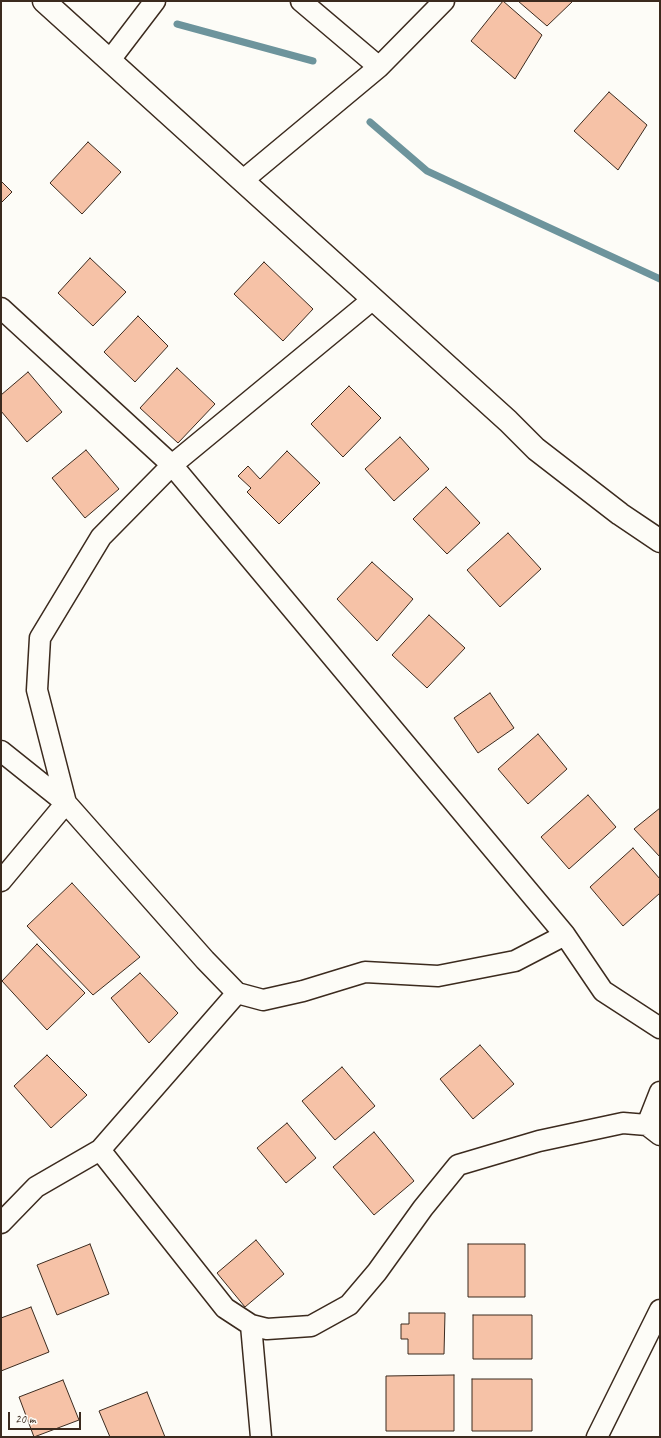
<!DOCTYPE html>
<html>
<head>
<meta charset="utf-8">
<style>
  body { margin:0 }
  #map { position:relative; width:661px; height:1438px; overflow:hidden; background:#fdfcf7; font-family:Caveat,sans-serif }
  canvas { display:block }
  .frame { position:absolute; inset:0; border:2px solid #3b2a1e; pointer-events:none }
  .scale { position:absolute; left:8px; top:1412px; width:73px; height:18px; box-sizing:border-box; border:2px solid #3b2a1e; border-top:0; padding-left:5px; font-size:12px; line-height:14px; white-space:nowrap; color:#3b2a1e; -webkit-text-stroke:3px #fdfcf7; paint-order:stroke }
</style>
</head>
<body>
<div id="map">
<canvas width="661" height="1438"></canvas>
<div class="frame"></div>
<div class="scale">20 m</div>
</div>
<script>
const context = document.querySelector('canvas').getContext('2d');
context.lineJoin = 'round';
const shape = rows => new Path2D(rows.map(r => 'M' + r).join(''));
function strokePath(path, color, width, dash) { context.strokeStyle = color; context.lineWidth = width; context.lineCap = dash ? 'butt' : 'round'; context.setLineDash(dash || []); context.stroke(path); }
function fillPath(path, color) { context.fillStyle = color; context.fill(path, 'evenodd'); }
strokePath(shape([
  [177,24,313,61],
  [370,122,427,171,660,279]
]), '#6d949c', 7);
const building = shape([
  [503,1,542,35,515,79,471,41,503,1],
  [518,1,573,1,547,26,518,1],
  [609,92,647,125,618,170,574,131,609,92],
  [88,142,121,172,82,214,50,183,88,142],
  [1,181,12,192,1,203,1,181],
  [90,258,126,292,93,326,58,293,90,258],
  [264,262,313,309,283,341,234,294,264,262],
  [138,316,168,346,135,382,104,352,138,316],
  [177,368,215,404,178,443,140,408,177,368],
  [28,372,62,412,27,442,1,411,1,395,28,372],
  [349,386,381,418,343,457,311,424,349,386],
  [400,437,429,469,394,501,365,469,400,437],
  [86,450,119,489,85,518,52,478,86,450],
  [287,451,320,483,279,524,247,492,251,488,238,476,248,466,260,479,287,451],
  [446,487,480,523,447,554,413,519,446,487],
  [508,533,541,569,500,607,467,570,508,533],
  [372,562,413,599,377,641,337,599,372,562],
  [429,615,465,648,427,688,392,655,429,615],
  [490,693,514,728,478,753,454,718,490,693],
  [538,734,567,769,528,804,498,769,538,734],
  [588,795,616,827,569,869,541,837,588,795],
  [660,808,660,857,634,829,660,808],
  [633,848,660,879,660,893,623,926,590,887,633,848],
  [72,883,140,957,93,995,27,926,72,883],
  [37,944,85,993,47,1030,2,981,37,944],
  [140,973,178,1013,149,1043,111,998,140,973],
  [480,1045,514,1084,473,1119,440,1079,480,1045],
  [47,1055,87,1095,51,1128,14,1086,47,1055],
  [342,1067,375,1106,335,1140,302,1101,342,1067],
  [287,1123,316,1158,286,1183,257,1148,287,1123],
  [374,1132,414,1181,374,1215,333,1167,374,1132],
  [256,1240,284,1274,245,1307,217,1273,256,1240],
  [90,1244,109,1294,57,1315,37,1265,90,1244],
  [468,1244,525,1244,525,1297,468,1297,468,1244],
  [31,1307,49,1352,1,1371,1,1318,31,1307],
  [409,1313,445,1313,444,1354,408,1354,408,1339,401,1339,401,1324,409,1324,409,1313],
  [473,1315,532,1315,532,1359,473,1359,473,1315],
  [454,1375,454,1431,386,1431,386,1376,454,1375],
  [472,1379,532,1379,532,1431,472,1431,472,1379],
  [63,1380,79,1420,34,1437,19,1397,63,1380],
  [147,1392,165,1437,110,1437,99,1411,147,1392]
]);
fillPath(building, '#f6c2a7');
strokePath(building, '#3b2a1e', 1);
const street = shape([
  [301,1,379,67],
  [110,60,155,1],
  [242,181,379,67,444,1],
  [1,308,172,465,565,935,603,991,660,1028],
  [1,751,66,803,205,960,237,993,263,1000,303,991,365,972,438,976,515,961,565,935],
  [1,881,66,803,37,690,40,638,101,537,172,465,372,300],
  [647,1125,660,1092],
  [100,1150,237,993],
  [1,1223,36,1187,100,1150,225,1308,251,1325,267,1329,311,1326,349,1305,377,1272,423,1208,458,1165,539,1141,623,1123,647,1125,660,1135],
  [251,1325,261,1437],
  [597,1437,660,1310]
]);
const secondary = shape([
  [44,1,508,421,536,449,620,514,660,541]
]);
strokePath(street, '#3b2a1e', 23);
strokePath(secondary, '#3b2a1e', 25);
strokePath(street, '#fdfcf7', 20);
strokePath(secondary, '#fdfcf7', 22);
</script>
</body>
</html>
